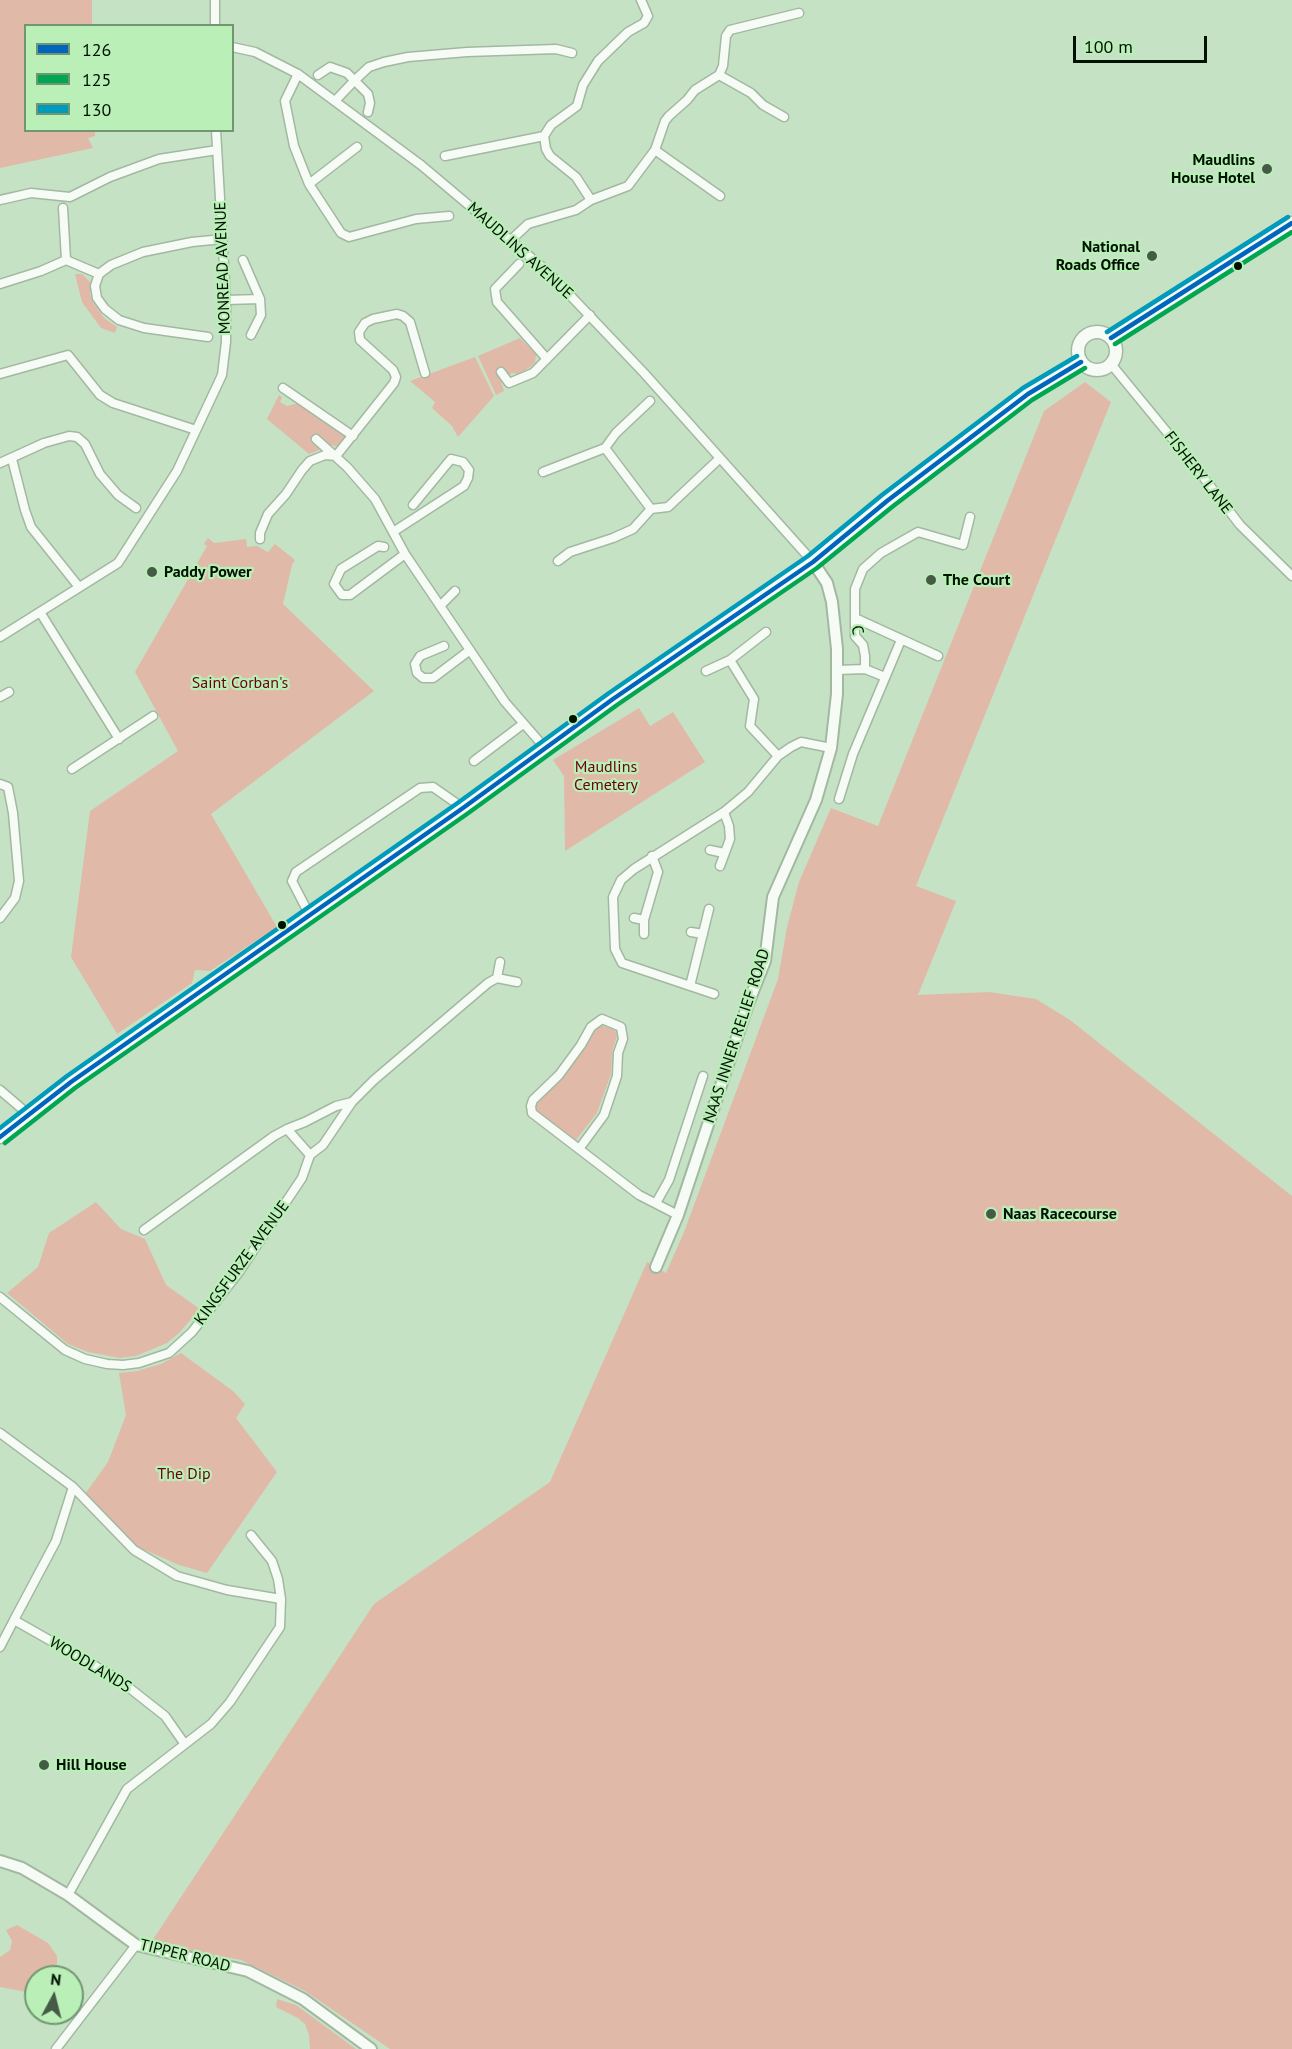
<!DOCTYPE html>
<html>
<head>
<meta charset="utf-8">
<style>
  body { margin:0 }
  #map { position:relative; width:1292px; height:2049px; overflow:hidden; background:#c6e2c5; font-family:"PT Sans",sans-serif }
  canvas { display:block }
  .legend { position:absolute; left:24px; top:24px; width:210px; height:108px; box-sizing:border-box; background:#baefb8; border:2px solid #70976f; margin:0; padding:8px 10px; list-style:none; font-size:18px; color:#011202 }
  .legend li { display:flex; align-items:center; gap:12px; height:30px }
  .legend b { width:30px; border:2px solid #70976f }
  .north { position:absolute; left:24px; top:1965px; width:60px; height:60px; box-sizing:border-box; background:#baefb8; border:2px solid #70976f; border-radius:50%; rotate:7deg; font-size:16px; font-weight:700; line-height:24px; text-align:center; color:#011202 }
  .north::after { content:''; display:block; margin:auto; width:21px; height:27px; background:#465b46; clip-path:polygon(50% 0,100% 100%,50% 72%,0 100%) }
  .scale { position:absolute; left:1073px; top:36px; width:134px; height:27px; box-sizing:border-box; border:3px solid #011202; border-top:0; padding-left:8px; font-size:18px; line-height:21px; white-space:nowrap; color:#011202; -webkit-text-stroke:4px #baefb8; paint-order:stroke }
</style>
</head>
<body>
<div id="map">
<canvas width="1292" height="2049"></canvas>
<ul class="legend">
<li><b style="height:8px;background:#0065bd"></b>126</li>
<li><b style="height:8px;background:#00a651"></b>125</li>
<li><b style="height:8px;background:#009aba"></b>130</li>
</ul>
<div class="north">N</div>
<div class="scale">100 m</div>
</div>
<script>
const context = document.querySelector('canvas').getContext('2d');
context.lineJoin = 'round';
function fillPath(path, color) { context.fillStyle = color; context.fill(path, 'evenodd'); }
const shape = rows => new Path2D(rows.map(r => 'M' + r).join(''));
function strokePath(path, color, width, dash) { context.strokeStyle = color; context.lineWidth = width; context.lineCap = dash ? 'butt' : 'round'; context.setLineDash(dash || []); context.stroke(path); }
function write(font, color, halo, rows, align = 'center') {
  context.font = font + ' "PT Sans",sans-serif'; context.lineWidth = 4.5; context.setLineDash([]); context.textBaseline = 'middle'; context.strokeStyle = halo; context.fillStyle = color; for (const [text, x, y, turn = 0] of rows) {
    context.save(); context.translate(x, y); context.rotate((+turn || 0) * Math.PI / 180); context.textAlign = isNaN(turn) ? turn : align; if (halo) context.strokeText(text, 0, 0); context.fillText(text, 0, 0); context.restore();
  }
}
fillPath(shape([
  [0,0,92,0,92,25,26,26,26,130,95,131,95,136,88,138,93,148,0,168],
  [75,274,82,274,91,283,90,294,93,302,104,318,117,327,115,333,101,328,82,302],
  [520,338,536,354,535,363,520,374,512,373,501,381,504,391,496,395,478,356],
  [475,357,494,396,458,437,452,426,432,408,435,402,410,381],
  [1085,382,1111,402,916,886,956,901,918,995,989,992,1036,999,1070,1020,1292,1196,1292,2049,390,2049,305,1991,241,1960,150,1944,374,1604,550,1482,647,1262,666,1273,684,1232,778,979,787,927,799,882,831,808,878,826,1044,411],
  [279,395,282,397,280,402,287,406,299,403,348,436,339,447,331,445,309,454,267,419],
  [208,538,214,543,246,539,247,547,257,546,268,552,275,544,295,560,292,565,283,604,374,691,211,814,277,927,210,971,195,970,192,983,117,1034,71,957,90,811,178,751,135,672,207,546,204,544],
  [639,708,650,726,673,712,705,762,565,851,564,776,553,760],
  [600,1025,615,1030,617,1036,612,1052,611,1074,597,1113,576,1140,570,1138,534,1110,535,1102,592,1030],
  [96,1202,121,1229,145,1239,166,1285,200,1309,179,1333,167,1343,136,1356,120,1358,88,1352,68,1344,7,1293,38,1267,49,1233],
  [181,1353,233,1391,245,1404,236,1418,277,1472,207,1573,179,1565,136,1546,85,1494,108,1462,126,1415,119,1373,137,1371,161,1364],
  [17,1925,48,1943,57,1956,57,1973,54,1977,36,1977,36,1992,32,1993,0,1987,0,1957,10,1950,12,1941,6,1930],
  [277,1999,296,2005,356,2049,310,2049,309,2035,305,2024,298,2018,276,2007]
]), '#e0b9a8');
const minor = shape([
  [215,0,215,26],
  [232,47,255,52,298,74,421,165,547,271,644,373,813,562],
  [298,74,285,101,294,146,309,184,341,233,349,237,416,219,449,216],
  [318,75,330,67,347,73,368,94,370,103,368,112],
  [719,75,751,93,763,105,784,117],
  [335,101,355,80,369,67,384,62,408,57,467,52,556,49,572,53],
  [655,150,720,196],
  [445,156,544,136],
  [309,184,357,147],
  [0,200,31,193,70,197,110,177,159,159,217,150],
  [591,200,576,177,550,156,546,149,544,136,551,125,577,106,583,85,598,61,628,32,644,23,648,16,641,0],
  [63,208,66,260],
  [511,240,528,224,576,210,591,200,628,186,655,150,665,121,669,116,687,100,695,90,719,75,723,66,726,36,730,30,799,13],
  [519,264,495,289,497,302,547,359],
  [0,284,41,271,66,260,99,274],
  [226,300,260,299,243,260],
  [251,335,261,315,260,299],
  [208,337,144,328,119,320,105,309,97,298,95,286,99,274,111,265,143,252,192,242,223,239],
  [1111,364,1194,465,1240,525,1292,576],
  [501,372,509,383,533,373,590,315],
  [0,374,68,355,100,395,113,403,196,430],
  [283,388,353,436],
  [316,439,347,467,375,499,405,554,505,702,545,748],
  [605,448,616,433,650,401],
  [12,459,25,510,31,527,79,587],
  [0,463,44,443,69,436,77,437,85,444,100,474,118,495,136,508],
  [543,472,605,448,651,509],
  [393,532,464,486,468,478,469,470,463,462,451,459,413,505],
  [260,539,260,533,268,514,286,494,302,470,310,461,325,455,336,456,394,383,396,377,393,370,360,340,359,332,365,323,373,319,397,314,403,316,410,322,425,373],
  [384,547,378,546,341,569,334,584,342,595,350,595,405,554],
  [558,561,570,552,613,538,633,529,651,509,668,507,719,459],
  [440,606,455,591],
  [40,612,119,739],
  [855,618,938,656],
  [0,637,118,563,177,471,222,375,226,342,226,300,216,130],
  [444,646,420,656,415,664,417,673,423,678,433,678,470,650],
  [730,660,754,699,750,726,778,756],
  [865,669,865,656,863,645,855,636,855,589,863,569,881,553,918,532,963,545,970,517],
  [837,670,865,669,885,677],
  [706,671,730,660,766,632],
  [0,697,9,692],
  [474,761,523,724],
  [72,769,153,716],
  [0,784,8,787,13,813,19,881,15,898,0,918],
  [839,799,853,754,901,640],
  [710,850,724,853],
  [720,866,730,839,729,826,724,812],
  [309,914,292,881,296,872,420,788,433,787,463,808],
  [634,918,644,920],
  [691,932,703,934],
  [644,934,644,920,658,872,652,856],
  [500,962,497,978,517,982],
  [690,986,709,909],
  [714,994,622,963,615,949,613,897,621,880,634,869,724,812,748,792,778,756,791,747,801,742,831,748],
  [0,1090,28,1114],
  [287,1129,305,1122,336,1106,352,1102,374,1080,468,1000,488,983,497,978],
  [579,1149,604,1115,617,1076,618,1053,623,1039,621,1027,602,1019,591,1027,581,1045,559,1075,533,1100,531,1106,532,1113,639,1195,678,1215],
  [310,1155,323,1145,352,1102],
  [656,1203,669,1180,703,1076],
  [0,1297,65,1350,85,1359,107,1364,123,1365,139,1363,169,1353,192,1332,239,1272,302,1178,310,1155,287,1129,274,1136,144,1230],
  [0,1433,73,1487,134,1550,177,1576,227,1590,281,1599],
  [14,1620,56,1541,73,1487],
  [0,1647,14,1620,118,1679,165,1716,184,1743],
  [68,1895,127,1789,211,1724,230,1702,280,1627,281,1599,278,1579,272,1561,251,1535],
  [56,2049,136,1945]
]);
const tertiary = shape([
  [656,1267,678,1215,748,1004,765,961,773,897,816,800,831,748,837,694,837,649,832,602,827,583,813,562],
  [0,1861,22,1868,68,1895,136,1945,248,1971,303,1999,371,2049]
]);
const secondary = shape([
  '1078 351a19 19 0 1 1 38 0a19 19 0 1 1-38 0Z',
  [1111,338,1292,223],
  [0,1137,71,1082,463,808,613,699,813,562,887,501,1028,394,1081,362]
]);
strokePath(minor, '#a2b8a1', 11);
strokePath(tertiary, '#a2b8a1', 14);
strokePath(secondary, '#a2b8a1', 15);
strokePath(minor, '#f6fbf6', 8);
strokePath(tertiary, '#f6fbf6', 10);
strokePath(secondary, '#f6fbf6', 12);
strokePath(shape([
  [1111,338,1292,223],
  [0,1137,71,1082,463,808,613,699,813,562,887,501,1028,394,1081,362]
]), '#0065bd', 4.5);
strokePath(shape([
  [1115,344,1292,232],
  [5,1143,75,1088,467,814,617,705,817,568,892,507,1032,400,1085,368]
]), '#00a651', 4.5);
strokePath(shape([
  [1107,332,1288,217],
  [0,1128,67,1076,459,802,609,693,808,556,882,495,1023,388,1077,356]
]), '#009aba', 4.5);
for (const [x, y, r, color] of [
  [1267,169,6,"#465b46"],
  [1152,256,6,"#465b46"],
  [1238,266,5,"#011202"],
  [152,572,6,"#465b46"],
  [931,580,6,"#465b46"],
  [573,719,5,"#011202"],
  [282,925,5,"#011202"],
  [991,1214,6,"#465b46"],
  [44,1765,6,"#465b46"]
]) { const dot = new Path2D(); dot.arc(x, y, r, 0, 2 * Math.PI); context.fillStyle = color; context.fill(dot); strokePath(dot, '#baefb8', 2); }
write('bold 16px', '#011202', '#baefb8', [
  ["Maudlins",1255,160,"right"],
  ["House Hotel",1255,178,"right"],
  ["National",1140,247,"right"],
  ["Roads Office",1140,265,"right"],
  ["Paddy Power",164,572],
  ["The Court",943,580],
  ["Naas Racecourse",1003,1214],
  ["Hill House",56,1765]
], 'left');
write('16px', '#011202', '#baefb8', [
  ["MAUDLINS AVENUE",520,251,42],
  ["MONREAD AVENUE",223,268,-92],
  ["FISHERY LANE",1198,473,52],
  ["C",857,630,79],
  ["NAAS INNER RELIEF ROAD",737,1036,-72],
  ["KINGSFURZE AVENUE",242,1263,-54],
  ["WOODLANDS",90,1665,31],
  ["TIPPER ROAD",185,1956,14]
]);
write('16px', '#6b000e', '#baefb8', [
  ["Saint Corban's",240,683],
  ["Maudlins",606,767],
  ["Cemetery",606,785],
  ["The Dip",184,1474]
]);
</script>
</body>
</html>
